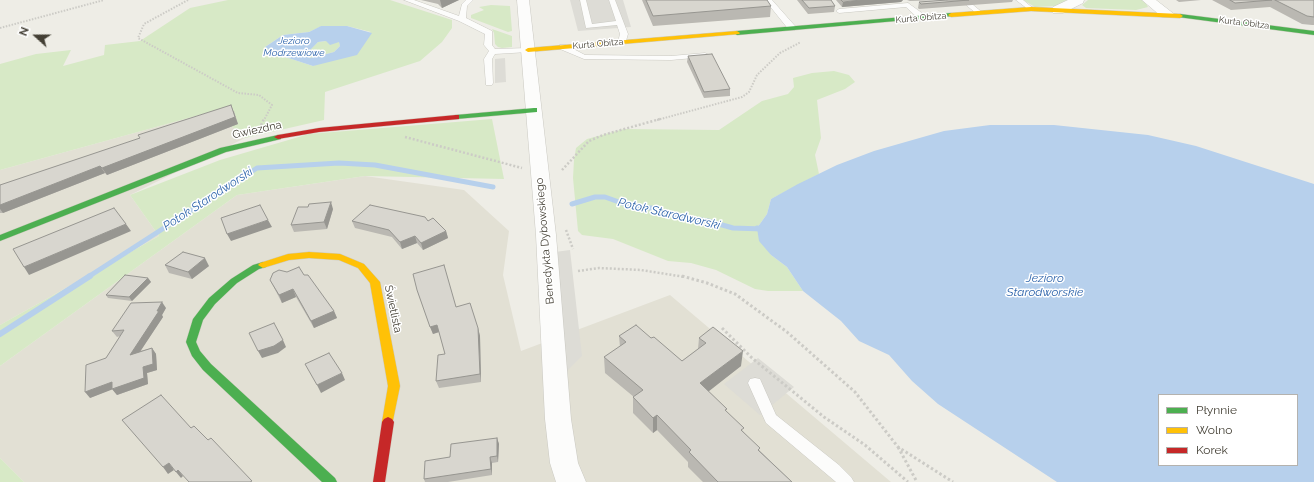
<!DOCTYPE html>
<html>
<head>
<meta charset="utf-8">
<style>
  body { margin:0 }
  #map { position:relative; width:1314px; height:482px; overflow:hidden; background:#eeede6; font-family:Raleway,sans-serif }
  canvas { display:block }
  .legend { position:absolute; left:1158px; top:394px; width:140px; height:72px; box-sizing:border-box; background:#fff; border:1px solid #b4b2ae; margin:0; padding:5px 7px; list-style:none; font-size:12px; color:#433f34 }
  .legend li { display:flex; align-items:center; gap:8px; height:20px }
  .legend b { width:20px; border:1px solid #b4b2ae }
  .north { position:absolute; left:16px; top:16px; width:40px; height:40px; -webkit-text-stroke:3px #fff; paint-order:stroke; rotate:291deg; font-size:11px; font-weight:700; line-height:16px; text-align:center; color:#433f34 }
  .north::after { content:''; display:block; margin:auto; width:14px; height:18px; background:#433f34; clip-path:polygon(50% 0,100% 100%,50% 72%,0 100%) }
</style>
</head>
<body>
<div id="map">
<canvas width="1314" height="482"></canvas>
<ul class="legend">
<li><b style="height:5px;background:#4caf50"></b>Płynnie</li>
<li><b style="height:5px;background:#ffc107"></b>Wolno</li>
<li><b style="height:5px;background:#c62828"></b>Korek</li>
</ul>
<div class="north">N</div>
</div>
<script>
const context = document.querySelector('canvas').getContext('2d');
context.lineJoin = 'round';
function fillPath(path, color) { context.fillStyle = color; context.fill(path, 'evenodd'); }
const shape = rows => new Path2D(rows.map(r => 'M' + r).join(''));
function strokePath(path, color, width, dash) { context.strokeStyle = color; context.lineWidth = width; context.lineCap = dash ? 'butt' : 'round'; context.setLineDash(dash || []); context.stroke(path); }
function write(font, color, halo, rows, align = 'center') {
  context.font = font + ' Raleway,sans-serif'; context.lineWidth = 3; context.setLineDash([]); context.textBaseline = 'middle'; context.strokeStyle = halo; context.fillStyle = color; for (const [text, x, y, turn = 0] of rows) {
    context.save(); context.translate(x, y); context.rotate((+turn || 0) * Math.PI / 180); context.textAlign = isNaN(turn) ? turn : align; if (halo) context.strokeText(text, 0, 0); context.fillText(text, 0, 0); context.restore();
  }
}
fillPath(shape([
  [214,111,245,138,130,195,159,236,0,325,0,170],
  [365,176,464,190,509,231,503,275,521,351,670,295,891,482,24,482,0,458,0,366,237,195]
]), '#e2e0d4');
fillPath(shape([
  [228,0,390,0,452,20,452,28,442,42,420,61,325,92,324,120,245,138,214,111,0,170,0,64,36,54,71,50,63,66,104,55,105,45,140,41,190,8],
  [322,26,347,26,371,32,313,66,273,53,265,47,283,35,309,32],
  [1023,0,1067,0,1056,6,1035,7],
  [1088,0,1144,0,1148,7,1136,10,1086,8,1082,5],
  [491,5,510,6,512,31,508,32,471,18,471,15,484,10,479,7],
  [492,29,512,36,512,47,502,48,498,47,495,44,494,33],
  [326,41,339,42,340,46,334,52,323,55,310,58,305,54,318,42],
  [834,71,849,75,855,82,845,89,817,100,821,138,815,155,819,174,771,199,767,214,757,228,771,255,787,267,803,291,768,291,755,289,716,270,691,263,668,261,613,239,582,235,578,231,573,178,574,160,576,148,587,139,624,129,719,130,762,101,788,94,794,87,793,78,812,73],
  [492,119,504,179,365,176,237,195,0,366,0,325,159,236,130,195,220,160,309,134],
  [0,458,24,482,0,482]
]), '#d7e9c6');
fillPath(shape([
  [570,0,623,0,631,27,578,31],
  [505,58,506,82,495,83,495,59],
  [570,250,582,356,566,372,555,252],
  [758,358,794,387,760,415,724,384]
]), '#dddcd6');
fillPath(shape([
  [321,26,347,26,372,33,357,55,313,66,273,53,265,47,283,35,309,32],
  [326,41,330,45,339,42,340,46,334,52,323,55,310,58,306,54,318,42],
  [990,125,1054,125,1148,135,1196,146,1314,184,1314,482,1057,482,938,404,912,381,889,355,859,341,841,321,803,291,787,267,771,255,759,241,757,228,767,214,771,199,798,184,837,165,874,151,944,131],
  [1159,395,1297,395,1297,465,1159,465]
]), '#b7d0ec');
strokePath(shape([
  [572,204,595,197,605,197,630,206,651,208,681,217,708,221,733,228,763,229,757,228],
  [88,277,257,168,339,163,375,165,493,187]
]), '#b7d0ec', 5);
strokePath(shape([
  [0,334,90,276]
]), '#b7d0ec', 6);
const lane = shape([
  [404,0,414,0,459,16,462,4,466,0,473,0,467,6,466,18,492,31,492,45,495,49,528,48,532,50,528,52,495,54,492,59,493,83,492,85,486,85,484,59,489,51,484,45,485,34,459,21,404,0],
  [580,0,586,0,592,24,616,21,609,0,615,0,628,34,625,44,618,42,620,34,617,25,586,28,580,0],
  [765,0,772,0,795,26,795,30,789,30,765,0],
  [960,0,967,0,983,13,977,14,960,0],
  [1016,0,1023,0,1034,9,1029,10,1016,0],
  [908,3,926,16,926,20,920,20,906,7,839,13,836,11,839,9,908,3],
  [560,45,566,45,585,55,671,56,705,53,709,55,705,57,671,60,584,59,560,49,560,45],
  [755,378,760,379,776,415,839,465,851,477,854,482,836,482,766,423,748,383,750,379,755,378]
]);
const street = shape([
  [517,0,529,0,556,235,571,419,578,463,586,482,556,482,550,463,545,419,536,235,517,0],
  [1068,0,1084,0,1083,3,1063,13,1053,13,1051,10,1053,7,1068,0],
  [1142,0,1156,0,1174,14,1172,17,1162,17,1142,0]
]);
const fast = shape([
  [951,13,954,15,953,16,737,35,734,33,737,31,951,13],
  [1180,14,1314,31,1314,35,1178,17,1177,16,1180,14],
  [534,108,537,108,537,112,456,119,452,117,456,115,534,108],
  [278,135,281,135,281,139,226,152,0,241,0,235,220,148,278,135],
  [263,262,268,265,266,267,259,269,237,283,215,304,203,320,196,342,200,351,211,364,335,478,337,482,322,482,203,370,192,356,186,342,193,319,209,298,231,279,253,265,263,262]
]);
const slow = shape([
  [1031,7,1180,14,1183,16,1180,18,1031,11,951,17,948,15,951,13,1031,7],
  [737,31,740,33,739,34,528,52,525,50,528,48,737,31],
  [309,252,340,254,364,264,380,282,400,386,392,425,388,427,384,425,382,422,388,386,370,283,358,268,339,260,309,258,289,260,263,268,258,265,260,263,288,254,309,252]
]);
const jam = shape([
  [456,115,459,115,459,119,319,132,278,139,274,137,278,135,319,128,456,115],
  [388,417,392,419,394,422,385,482,373,482,382,422,384,419,388,417]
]);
strokePath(lane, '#cac9c2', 1);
strokePath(street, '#cac9c2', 1);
strokePath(fast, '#cdcbbe', 1);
strokePath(slow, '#cdcbbe', 1);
strokePath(jam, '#cdcbbe', 1);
strokePath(shape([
  [188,0,144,24,138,38,238,93,259,95,272,105,264,120],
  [0,28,104,0],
  [657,120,742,97,749,92,757,75,780,53,801,42]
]), '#cccbc6', 2, [1.5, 1.5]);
strokePath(shape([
  [261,125,264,119],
  [405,137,522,168],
  [562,170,589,141,603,135,660,119],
  [566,230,573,249],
  [578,271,599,268,641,270,685,277]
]), '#cccbc6', 2.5, [2, 2]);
strokePath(shape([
  [682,276,707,283,735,294,787,332,855,392,898,447,953,482],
  [722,328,752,358,824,417,865,445,908,482],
  [898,447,917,482]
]), '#cccbc6', 3, [2.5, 2.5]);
fillPath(lane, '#fcfcfb');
fillPath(street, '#fcfcfb');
fillPath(fast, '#4caf50');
fillPath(slow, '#ffc107');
fillPath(jam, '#c62828');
fillPath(shape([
  [421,0,459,0,442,8,438,4],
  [642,0,767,0,771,6,770,17,653,26],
  [797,0,831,0,835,6,834,12,808,14],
  [836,0,903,0,901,2,842,7],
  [907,0,942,0,910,1],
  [947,0,1013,0,1012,2,919,9,918,8,919,2],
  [1176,0,1201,0,1179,2],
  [1212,0,1314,0,1314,25,1312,25,1302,24,1270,7,1231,10],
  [688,56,730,89,730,96,704,98,687,62],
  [234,111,238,124,107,175,105,173,3,213,0,213,0,185],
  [308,207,333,209,327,229,294,232,291,225],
  [352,221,428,221,446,231,448,238,423,250,417,243,402,249,392,237,355,228],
  [165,265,209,266,192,279,169,273],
  [304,275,334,311,337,318,314,328,296,297,282,303,270,280],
  [148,278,151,282,132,301,108,298,106,295],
  [417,290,456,307,478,328,480,336,481,382,439,388,436,381,445,354,439,332,433,334],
  [166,308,162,315,163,317,140,351,152,348,156,354,157,370,147,373,148,384,117,395,112,389,90,398,106,358,120,336,117,337,112,331],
  [619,336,651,338,682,361,698,349,699,338,741,366,708,391,760,451,792,482,703,482,688,467,688,462,657,430,653,433,633,413,633,397,634,397,605,373,604,357,620,347],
  [497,438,499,444,498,462,492,463,492,475,448,482,425,482,424,479,450,457]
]), '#bab8b2');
fillPath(shape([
  [440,0,459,0,442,8],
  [861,0,903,0,901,2,842,7,843,2],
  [231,105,238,124,107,175,102,168],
  [100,166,105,173,3,213,0,209,0,205],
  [331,202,333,209,327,229,324,222],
  [268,220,272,227,231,241,227,234],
  [126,224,131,231,29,275,24,267],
  [446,231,448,238,423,250,421,243],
  [415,236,417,243,402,249,400,242],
  [205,258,209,266,192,279,188,272],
  [148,278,151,282,132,301,129,297],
  [293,289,296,297,282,303,279,295],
  [162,302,166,308,162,315,163,317,134,361,130,355],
  [334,311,337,318,314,328,311,321],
  [437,325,439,332,433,334,430,327],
  [478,328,480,336,481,382,480,374],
  [283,340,286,347,278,353,262,358,258,351],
  [152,348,156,354,157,370,147,373,148,384,117,395,112,389,143,367],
  [743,351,741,366,699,399,700,383],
  [342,373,345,380,321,393,317,385],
  [112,382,116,388,90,398,85,392],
  [657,415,657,430,653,433,653,418],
  [497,438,499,444,498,462,497,456],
  [490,457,492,463,492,475,491,469],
  [169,463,174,470,168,474,163,467],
  [178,470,183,476,181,478,176,472]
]), '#979691');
const building = shape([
  [646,0,767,0,771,6,653,16,646,0],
  [802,0,831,0,835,6,809,8,802,0],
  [841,0,861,0,843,2,841,0],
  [947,0,969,0,921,4,919,2,947,0],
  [1230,0,1272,0,1235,3,1230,0],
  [1275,0,1314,0,1314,17,1307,16,1275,0],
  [712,54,730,89,704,92,688,56,712,54],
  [231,105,235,117,102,168,100,166,0,205,0,185,140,138,138,135,231,105],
  [331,202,324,222,291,225,298,207,308,207,309,204,331,202],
  [260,205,268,220,227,234,221,218,260,205],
  [370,205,425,217,428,221,433,218,446,231,421,243,415,236,400,242,389,230,352,221,370,205],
  [114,208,126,224,24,267,13,249,114,208],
  [183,252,205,258,188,272,165,265,183,252],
  [444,265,456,307,470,303,478,328,480,374,436,381,438,355,445,354,437,325,430,327,417,290,413,274,444,265],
  [299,267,304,275,308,275,334,311,311,321,293,289,279,295,270,280,273,273,279,270,287,272,299,267],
  [125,275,148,278,129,297,106,295,125,275],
  [162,302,157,311,159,311,130,355,152,348,153,364,143,367,144,378,112,389,112,382,85,392,86,365,106,358,124,330,112,331,131,303,162,302],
  [274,323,283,340,274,346,258,351,249,333,274,323],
  [636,325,651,338,654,337,682,361,706,343,699,338,713,327,743,351,700,383,727,409,725,410,744,428,741,430,760,448,758,450,792,482,717,482,718,482,689,452,691,450,657,415,653,418,633,397,643,390,604,357,626,342,619,336,636,325],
  [329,353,342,373,317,385,305,364,329,353],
  [161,395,191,428,194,426,208,440,211,438,252,481,250,482,189,482,178,470,176,472,169,463,163,467,122,420,161,395],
  [497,438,497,456,490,457,491,469,424,479,425,461,450,457,451,444,497,438]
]);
fillPath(building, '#d8d6cf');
strokePath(building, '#979691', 1);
write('9px', '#433f34', '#fff', [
  ["Kurta Obitza",921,18,-5],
  ["Kurta Obitza",1244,23,7],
  ["Kurta Obitza",598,44,-5]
]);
write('italic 10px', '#3066ac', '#fff', [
  ["Jezioro",294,41],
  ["Modrzewiowe",294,53]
]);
write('11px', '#433f34', '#fff', [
  ["Gwiezdna",257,130,-12],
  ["Benedykta Dybowskiego",545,241,-95],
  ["Świetlista",393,309,78]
]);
write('italic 12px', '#3066ac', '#fff', [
  ["Potok Starodworski",208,199,-33],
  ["Potok Starodworski",669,214,13],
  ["Jezioro",1045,278],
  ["Starodworskie",1045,292]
]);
</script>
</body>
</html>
